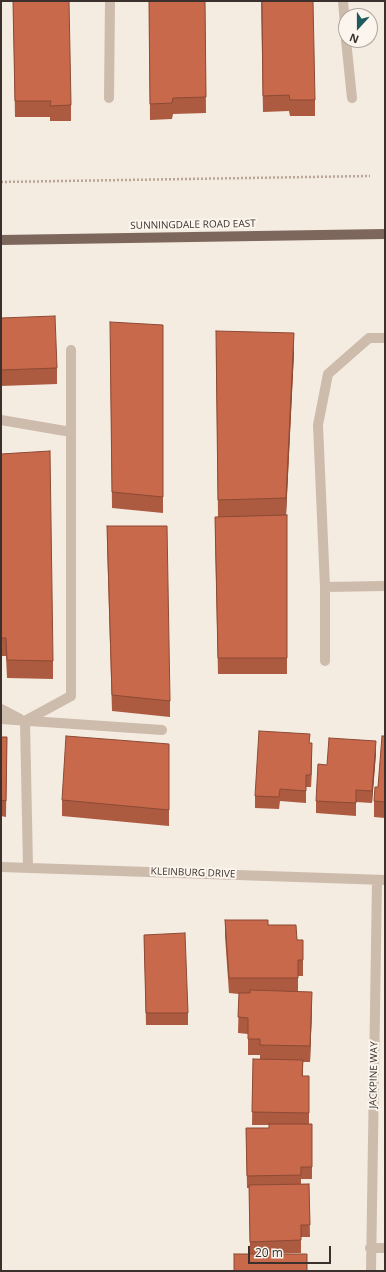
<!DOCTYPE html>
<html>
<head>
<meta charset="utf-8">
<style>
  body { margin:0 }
  #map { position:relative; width:386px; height:1272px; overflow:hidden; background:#f4ebe1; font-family:"Open Sans",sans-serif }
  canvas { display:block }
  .frame { position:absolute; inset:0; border:2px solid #3b302b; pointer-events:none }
  .north { position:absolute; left:338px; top:8px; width:40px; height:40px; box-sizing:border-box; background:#fbf5ee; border:1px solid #aea6a0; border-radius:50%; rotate:201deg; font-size:11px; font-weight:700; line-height:16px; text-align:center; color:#3b302b }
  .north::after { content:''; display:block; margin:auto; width:14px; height:18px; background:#1f5a5e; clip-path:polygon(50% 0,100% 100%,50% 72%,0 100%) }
  .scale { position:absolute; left:248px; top:1246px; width:83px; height:18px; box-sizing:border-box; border:2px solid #3b302b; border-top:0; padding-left:5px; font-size:12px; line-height:14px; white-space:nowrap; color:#3b302b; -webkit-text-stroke:3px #fbf5ee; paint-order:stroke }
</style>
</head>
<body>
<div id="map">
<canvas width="386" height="1272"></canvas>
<div class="frame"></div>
<div class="north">N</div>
<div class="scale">20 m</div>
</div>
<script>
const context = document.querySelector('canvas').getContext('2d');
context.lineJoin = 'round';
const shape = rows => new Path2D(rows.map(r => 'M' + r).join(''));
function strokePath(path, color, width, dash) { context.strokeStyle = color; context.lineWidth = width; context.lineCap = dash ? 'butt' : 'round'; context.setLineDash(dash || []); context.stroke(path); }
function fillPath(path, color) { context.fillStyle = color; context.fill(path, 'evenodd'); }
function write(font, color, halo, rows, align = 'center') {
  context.font = font + ' "Open Sans",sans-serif'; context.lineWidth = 4; context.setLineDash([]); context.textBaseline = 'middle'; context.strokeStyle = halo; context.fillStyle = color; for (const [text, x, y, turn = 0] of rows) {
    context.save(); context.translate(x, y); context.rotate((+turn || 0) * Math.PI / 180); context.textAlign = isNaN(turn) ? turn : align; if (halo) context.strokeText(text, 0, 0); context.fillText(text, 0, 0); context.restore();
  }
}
strokePath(shape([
  [1,182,370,176]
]), '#b9a596', 2.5, [2, 2]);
strokePath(shape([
  [343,1,346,36],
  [346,40,352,98],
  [109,98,110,1],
  [385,338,369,338,328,374,318,425,325,587,385,586],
  [1,420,71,432],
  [325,587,325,661],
  [1,709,20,719],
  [1,719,162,730],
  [1,867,385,880],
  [28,867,25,721,71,696,71,350],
  [370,1248,385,1248],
  [371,1271,377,880]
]), '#cdbbac', 10);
strokePath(shape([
  [1,240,385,234]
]), '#7d675c', 10);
fillPath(shape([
  [13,1,71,105,71,121,50,121,50,117,15,117],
  [149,1,205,1,206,113,173,114,172,119,150,120],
  [261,1,315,100,315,116,290,116,289,111,263,112],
  [1,318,57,368,57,384,1,386],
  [163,325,163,513,112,508,110,338],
  [216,349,294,352,286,515,287,515,287,674,218,674,215,533,215,517,218,517],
  [1,454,53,661,53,679,7,678,6,656,1,656],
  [107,526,170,701,170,717,112,711,107,542],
  [385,736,385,818,374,817,374,801,378,787],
  [1,737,7,737,6,817,1,816],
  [310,743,312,755,311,787,306,787,306,803,280,801,279,809,255,808,255,796],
  [169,744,169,826,62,816,62,800],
  [376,753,372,803,356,802,356,816,316,813,316,801,327,765],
  [225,920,268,925,297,940,303,940,303,976,298,976,298,991,312,1008,310,1062,303,1062,303,1076,309,1076,309,1124,312,1124,312,1179,301,1179,301,1184,309,1184,310,1237,301,1237,301,1253,250,1254,249,1188,247,1188,246,1128,269,1128,269,1125,252,1125,253,1059,260,1059,260,1055,248,1055,248,1034,238,1033,239,994,229,993,225,936],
  [144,935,188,1013,188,1025,146,1025]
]), '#ac5a40');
fillPath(shape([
  [294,333,294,352,286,516,286,498],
  [376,741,376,753,372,803,372,791],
  [312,743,312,755,311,787,311,775],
  [312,992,312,1008,310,1062,310,1046]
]), '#8c4a34');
const building = shape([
  [13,1,69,1,71,105,50,106,51,101,15,101,13,1],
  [149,1,205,1,206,97,173,98,172,103,150,104,149,1],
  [262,1,313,1,315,100,290,100,289,95,263,96,262,1],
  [55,316,57,368,1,370,1,318,55,316],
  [110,322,163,325,163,497,112,492,110,322],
  [216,331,294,333,286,498,218,500,216,331],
  [50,451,53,661,7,660,6,638,1,638,1,454,50,451],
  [287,515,287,658,218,658,215,517,287,515],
  [107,526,167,526,170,701,112,695,107,526],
  [259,731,310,734,309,743,312,743,311,775,306,775,306,791,280,789,279,797,255,796,259,731],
  [66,736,169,744,169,810,62,800,66,736],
  [382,736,385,736,385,802,374,801,375,787,378,787,382,736],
  [1,737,7,737,6,801,1,800,1,737],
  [329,738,376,741,372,791,356,790,356,803,316,801,318,764,327,765,329,738],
  [225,920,268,920,268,925,296,925,297,940,303,940,303,960,298,960,298,978,229,978,225,920],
  [185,933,188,1013,146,1013,144,935,185,933],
  [250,990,312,992,310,1046,260,1045,260,1039,248,1039,248,1018,238,1017,239,993,250,993,250,990],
  [253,1059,303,1060,302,1076,309,1076,309,1113,252,1112,253,1059],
  [269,1124,312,1124,312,1167,301,1167,301,1175,247,1176,246,1128,269,1128,269,1124],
  [309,1184,310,1225,301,1225,301,1240,250,1242,249,1185,309,1184],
  [234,1254,307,1254,307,1271,234,1271,234,1254]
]);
fillPath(building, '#c8694b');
strokePath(building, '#8c4a34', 1);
write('10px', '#3b302b', '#fbf5ee', [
  ["SUNNINGDALE ROAD EAST",193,225,-1],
  ["KLEINBURG DRIVE",193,873,2],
  ["JACKPINE WAY",374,1075,-89]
]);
</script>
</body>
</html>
